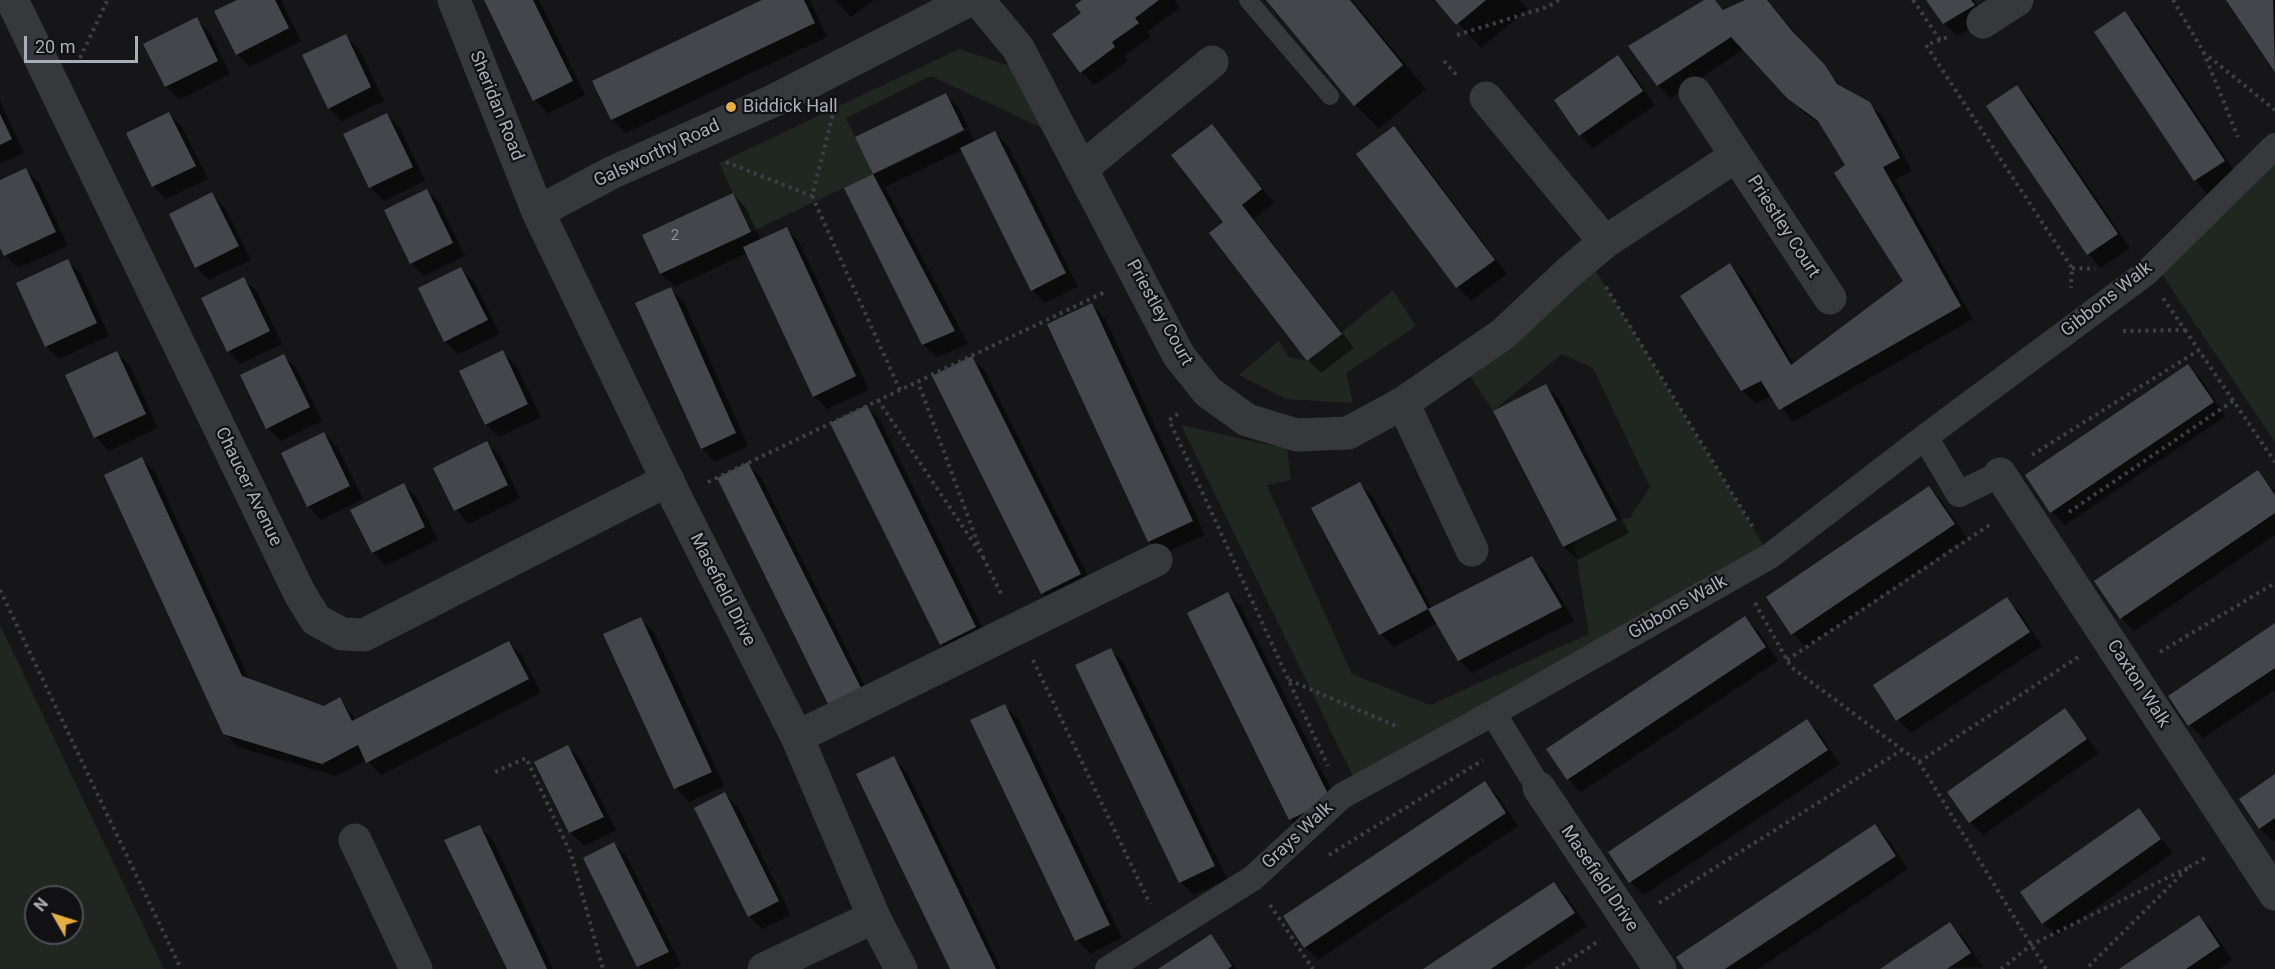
<!DOCTYPE html>
<html>
<head>
<meta charset="utf-8">
<style>
  body { margin:0 }
  #map { position:relative; width:2275px; height:969px; overflow:hidden; background:#161618; font-family:Roboto,sans-serif }
  canvas { display:block }
  .north { position:absolute; left:24px; top:885px; width:60px; height:60px; box-sizing:border-box; background:#111113; border:2px solid #4e4f55; border-radius:50%; rotate:309deg; font-size:16px; font-weight:700; line-height:24px; text-align:center; color:#a9adb7 }
  .north::after { content:''; display:block; margin:auto; width:21px; height:27px; background:#e6ae40; clip-path:polygon(50% 0,100% 100%,50% 72%,0 100%) }
  .scale { position:absolute; left:24px; top:36px; width:114px; height:27px; box-sizing:border-box; border:3px solid #a9adb7; border-top:0; padding-left:8px; font-size:18px; line-height:21px; white-space:nowrap; color:#a9adb7; -webkit-text-stroke:4px #111113; paint-order:stroke }
</style>
</head>
<body>
<div id="map">
<canvas width="2275" height="969"></canvas>
<div class="north">N</div>
<div class="scale">20 m</div>
</div>
<script>
const context = document.querySelector('canvas').getContext('2d');
context.lineJoin = 'round';
function fillPath(path, color) { context.fillStyle = color; context.fill(path, 'evenodd'); }
const shape = rows => new Path2D(rows.map(r => 'M' + r).join(''));
function strokePath(path, color, width, dash) { context.strokeStyle = color; context.lineWidth = width; context.lineCap = dash ? 'butt' : 'round'; context.setLineDash(dash || []); context.stroke(path); }
function write(font, color, halo, rows, align = 'center') {
  context.font = font + ' Roboto,sans-serif'; context.lineWidth = 4.5; context.setLineDash([]); context.textBaseline = 'middle'; context.strokeStyle = halo; context.fillStyle = color; for (const [text, x, y, turn = 0] of rows) {
    context.save(); context.translate(x, y); context.rotate((+turn || 0) * Math.PI / 180); context.textAlign = isNaN(turn) ? turn : align; if (halo) context.strokeText(text, 0, 0); context.fillText(text, 0, 0); context.restore();
  }
}
fillPath(shape([
  [959,49,1016,68,1042,128,931,76,846,118,873,174,751,232,719,163],
  [2275,163,2275,442,2161,273],
  [1587,256,1770,556,1359,788,1181,425,1287,449,1291,480,1267,485,1352,674,1430,705,1589,634,1574,542,1617,520,1630,518,1650,487,1593,368,1562,354,1493,411,1462,363],
  [1393,290,1416,326,1346,373,1353,403,1286,399,1239,375,1279,341,1289,357,1307,361],
  [0,625,164,969,0,969],
  [36,897,72,897,72,933,36,933]
]), '#202721');
fillPath(shape([
  [240,0,281,0,301,41,250,67,237,54],
  [485,0,539,0,585,95,548,113,535,100],
  [765,0,810,0,827,37,626,133,612,120,594,81],
  [835,0,875,0,851,17],
  [1085,0,1174,0,1180,8,1147,32,1151,37,1124,56,1128,61,1094,85,1081,72],
  [1268,0,1352,0,1426,89,1379,129,1355,105],
  [1437,0,1520,0,1528,9,1481,48],
  [1707,0,1715,0,1725,11,1749,0,1767,0,1844,90,1869,103,1883,117,1912,171,1895,180,1973,319,1793,422,1772,395,1756,404,1742,390,1682,296,1730,265,1743,278,1794,364,1905,281,1847,165,1824,127,1802,111,1744,49,1671,98,1658,85],
  [1928,0,1974,0,1987,19,1957,36,1944,23],
  [2228,0,2275,0,2275,69],
  [2125,13,2138,26,2237,175,2208,194,2195,180,2096,32],
  [196,19,210,33,230,74,179,100,166,86],
  [345,36,359,49,384,101,342,121,329,108],
  [1618,57,1631,70,1655,105,1593,148,1580,135],
  [2017,87,2030,100,2130,248,2101,268,2088,254],
  [946,95,959,108,968,127,877,170,877,173,969,129,975,142,994,132,1008,146,1078,287,1045,303,1032,290,962,150,885,187,968,344,937,357,923,344,846,189,875,174,857,138],
  [0,101,24,153,0,164],
  [169,114,182,127,208,179,166,199,153,186],
  [387,115,400,128,425,181,384,201,370,187,345,135],
  [1212,126,1274,203,1254,219,1354,348,1321,373,1308,360,1225,222],
  [1394,128,1407,141,1507,274,1471,301,1458,287,1358,154],
  [26,170,39,183,68,246,18,268,5,255,0,245,0,182],
  [427,190,440,204,465,256,424,276,411,263],
  [212,194,225,208,251,260,209,280,196,267],
  [733,194,746,208,761,240,786,228,799,242,869,390,827,409,814,396,747,253,675,287,661,274,644,236],
  [67,261,81,274,109,336,59,359,46,346],
  [461,269,474,282,500,334,458,354,445,341],
  [244,279,257,292,282,344,241,364,228,351],
  [671,289,684,302,748,446,715,462,702,448],
  [1092,305,1105,318,1205,535,1163,554,1149,541],
  [502,352,516,365,541,417,499,437,486,424],
  [117,353,130,366,158,428,109,451,96,438,67,375],
  [283,355,297,369,322,421,281,441,268,428],
  [972,358,985,371,1094,588,1056,607,1043,594,934,376],
  [2188,366,2201,379,2226,416,2065,525,2052,512],
  [1546,386,1559,399,1629,533,1578,560,1564,547,1495,412],
  [867,407,880,420,989,641,955,658,941,645,832,423],
  [324,434,337,447,363,499,321,520,308,506],
  [486,443,500,456,520,498,469,524,456,510,435,469],
  [142,459,155,472,250,681,324,708,340,699,357,721,508,642,522,656,541,693,381,775,367,760,336,776,238,747,225,733],
  [748,464,761,477,873,702,843,716],
  [2257,472,2275,491,2275,535,2134,631,2121,618],
  [1360,484,1373,497,1432,608,1531,558,1545,571,1574,621,1472,673,1459,660,1438,623,1394,647,1381,634],
  [404,485,417,498,438,540,386,566,373,552,352,511],
  [1929,488,1942,501,1967,538,1806,647,1793,634,1768,597],
  [1228,594,1241,607,1343,813,1303,832,1290,819],
  [2006,599,2020,612,2042,646,1911,733,1898,720,1875,686],
  [1745,618,1758,631,1778,661,1581,792,1568,779],
  [641,619,654,632,724,786,689,802,676,788,605,635],
  [2275,627,2275,690,2203,738,2190,725,2170,696],
  [1111,650,1124,663,1227,879,1194,895,1180,882],
  [1005,706,1018,719,1122,938,1090,954,1077,940,972,721],
  [2065,710,2099,753,1983,835,1970,822],
  [1807,721,1820,734,1840,764,1644,895,1630,882,1610,852],
  [568,747,581,760,616,830,584,846,570,832,536,762],
  [893,758,907,772,1001,969,951,969],
  [2275,776,2275,840,2273,842,2260,828,2241,799],
  [1484,783,1498,796,1518,826,1318,960,1305,947],
  [725,794,738,807,791,915,762,929,749,916],
  [2139,810,2173,853,2057,936,2043,923],
  [1875,826,1888,839,1908,869,1758,969,1686,969],
  [479,827,493,840,553,969,508,969],
  [614,844,627,857,681,965,673,969,642,969,639,966],
  [1554,884,1567,897,1587,926,1523,969,1426,969],
  [2199,917,2212,930,2232,960,2219,969,2122,969],
  [1950,924,1963,937,1983,967,1882,969],
  [1210,936,1237,969,1161,969]
]), '#0007');
fillPath(shape([
  [237,0,275,0,289,28,236,55,214,11],
  [484,0,533,0,573,81,533,101],
  [762,0,804,0,815,23,611,120,592,81],
  [1082,0,1159,0,1135,18,1139,23,1112,42,1115,47,1080,73,1052,34,1081,13,1075,5],
  [1266,0,1350,0,1403,65,1354,106],
  [1435,0,1486,0,1456,25],
  [1704,0,1715,0,1723,10,1745,0,1767,0,1792,31,1825,65,1837,84,1870,102,1900,158,1883,167,1961,306,1779,410,1761,381,1741,391,1680,296,1730,263,1791,365,1903,281,1834,173,1845,165,1818,121,1787,98,1731,37,1657,86,1628,46],
  [1926,0,1971,0,1975,5,1943,24],
  [2226,0,2273,0,2275,72],
  [2125,11,2225,161,2194,181,2094,32],
  [197,17,218,61,165,87,143,44],
  [346,34,371,87,328,109,302,55],
  [1618,55,1643,91,1579,136,1554,100],
  [2017,85,2118,234,2087,255,1986,106],
  [946,93,964,130,873,174,855,137],
  [169,112,196,166,152,187,126,133],
  [387,113,413,167,369,188,343,134],
  [0,114,12,139,0,145],
  [1212,124,1262,189,1242,205,1342,334,1307,361,1209,233,1223,222,1171,155],
  [1394,126,1495,260,1456,288,1356,154],
  [995,131,1066,273,1031,291,960,148],
  [26,168,56,232,4,256,0,248,0,180],
  [873,174,955,331,922,345,844,188],
  [427,189,453,243,410,264,384,210],
  [212,192,239,246,195,268,169,214],
  [733,193,751,232,660,274,642,235],
  [787,227,856,376,813,397,743,247],
  [68,259,97,323,45,347,16,283],
  [461,267,488,320,444,342,418,288],
  [244,277,270,331,227,352,201,298],
  [671,287,736,433,701,449,635,303],
  [1092,303,1193,521,1148,542,1047,324],
  [503,350,528,404,485,425,459,371],
  [117,351,146,414,94,438,65,375],
  [284,354,310,407,266,429,240,375],
  [972,356,1081,574,1041,594,932,376],
  [2188,364,2214,402,2050,513,2025,475],
  [1546,384,1617,520,1563,547,1493,411],
  [867,405,976,627,940,645,830,423],
  [324,432,350,486,307,507,281,453],
  [487,441,508,485,454,511,433,468],
  [142,457,242,676,324,706,340,697,352,721,509,641,529,679,366,763,358,745,322,764,223,734,104,475],
  [748,462,861,688,828,704,717,478],
  [2258,470,2275,495,2275,513,2120,619,2094,581],
  [1360,482,1428,609,1379,635,1311,508],
  [404,483,425,527,372,553,350,510],
  [1929,486,1955,524,1791,635,1766,597],
  [1532,556,1562,607,1458,661,1428,609],
  [1228,592,1331,800,1289,820,1187,613],
  [2007,597,2030,632,1896,721,1873,685],
  [1745,616,1766,647,1567,780,1546,749],
  [641,617,712,772,674,789,603,634],
  [2275,623,2275,668,2188,726,2168,696],
  [1111,648,1215,866,1179,883,1075,665],
  [1005,704,1110,925,1075,941,970,720],
  [2065,708,2087,739,1969,823,1947,792],
  [1807,719,1828,750,1629,883,1608,852],
  [568,745,604,817,569,833,534,762],
  [894,756,996,969,950,969,856,774],
  [2275,774,2275,818,2259,829,2239,799],
  [1485,781,1506,813,1304,948,1283,916],
  [725,792,779,901,748,917,694,808],
  [2139,808,2161,839,2042,924,2020,892],
  [1875,824,1896,856,1725,969,1684,969,1676,957],
  [480,825,547,969,507,969,444,840],
  [614,842,669,952,637,967,583,858],
  [1554,882,1575,913,1491,969,1423,969],
  [2199,915,2220,946,2186,969,2119,969],
  [1950,922,1971,953,1947,969,1880,969],
  [1211,934,1232,966,1228,969,1158,969]
]), '#45464b');
strokePath(shape([
  [1913,0,1940,40,1950,36],
  [2173,0,2203,51,2238,137],
  [1457,35,1547,7,1559,0],
  [1940,40,1926,45,2072,268,2071,288],
  [2203,52,2275,110],
  [80,58,107,1],
  [1444,61,1458,77],
  [726,162,812,196,834,110],
  [812,196,900,390],
  [2072,268,2095,269],
  [1606,287,1754,529],
  [2185,330,2275,462],
  [2123,331,2185,330,2163,298],
  [878,400,983,557,918,382],
  [1178,414,1169,420,1328,766],
  [2032,455,2199,350],
  [708,482,1105,292],
  [2069,512,2233,401],
  [983,557,1002,596],
  [0,590,181,969],
  [1755,603,1791,667,1919,762,2046,969],
  [2160,652,2275,583],
  [1033,660,1150,904],
  [1787,660,1991,524],
  [1289,680,1398,727],
  [1919,762,2078,657],
  [495,772,526,758,571,854,603,969],
  [1329,855,1483,760],
  [2189,867,2207,857],
  [1659,903,1902,750],
  [1270,905,1313,969],
  [1556,969,1600,940],
  [2001,969,2031,945,2189,867,2086,969]
]), '#3d3f43', 4, [3, 4.5]);
strokePath(shape([
  [1248,0,1330,96]
]), '#37383c', 18);
strokePath(shape([
  [1925,437,2146,273,2275,146],
  [1539,788,1493,713,1770,556,1925,437,1959,494,2000,474],
  [1108,969,1253,878,1342,796,1493,713]
]), '#37383c', 26);
strokePath(shape([
  [12,0,300,594,316,620,342,634,364,635,668,480],
  [454,0,538,212,676,498,797,737,874,917,901,969],
  [978,0,1018,48,1179,356,1208,392,1247,420,1297,435,1348,433,1403,403,1503,334,1568,273,1605,242,1736,156],
  [1983,22,2017,0],
  [1695,93,1830,298],
  [1486,98,1605,242],
  [1081,169,1212,62],
  [538,212,611,173,775,100,969,0],
  [1403,403,1472,550],
  [2000,474,2275,894],
  [797,737,1156,560],
  [1539,788,1660,969],
  [355,840,416,969],
  [764,969,874,917]
]), '#37383c', 33);
for (const [x, y, r, color] of [
  [731,107,6,"#e6ae40"]
]) { const dot = new Path2D(); dot.arc(x, y, r, 0, 2 * Math.PI); context.fillStyle = color; context.fill(dot); strokePath(dot, '#111113', 2); }
write('15px', '#90939c', null, [
  ["2",675,236]
]);
write('18px', '#a9adb7', '#111113', [
  ["Sheridan Road",496,106,68],
  ["Galsworthy Road",657,154,-25],
  ["Priestley Court",1783,227,57],
  ["Gibbons Walk",2107,300,-38],
  ["Priestley Court",1159,313,61],
  ["Chaucer Avenue",248,487,64],
  ["Masefield Drive",722,590,63],
  ["Gibbons Walk",1678,608,-30],
  ["Caxton Walk",2138,684,57],
  ["Grays Walk",1298,836,-43],
  ["Masefield Drive",1599,879,56]
]);
write('18px', '#a9adb7', '#111113', [
  ["Biddick Hall",743,107]
], 'left');
</script>
</body>
</html>
